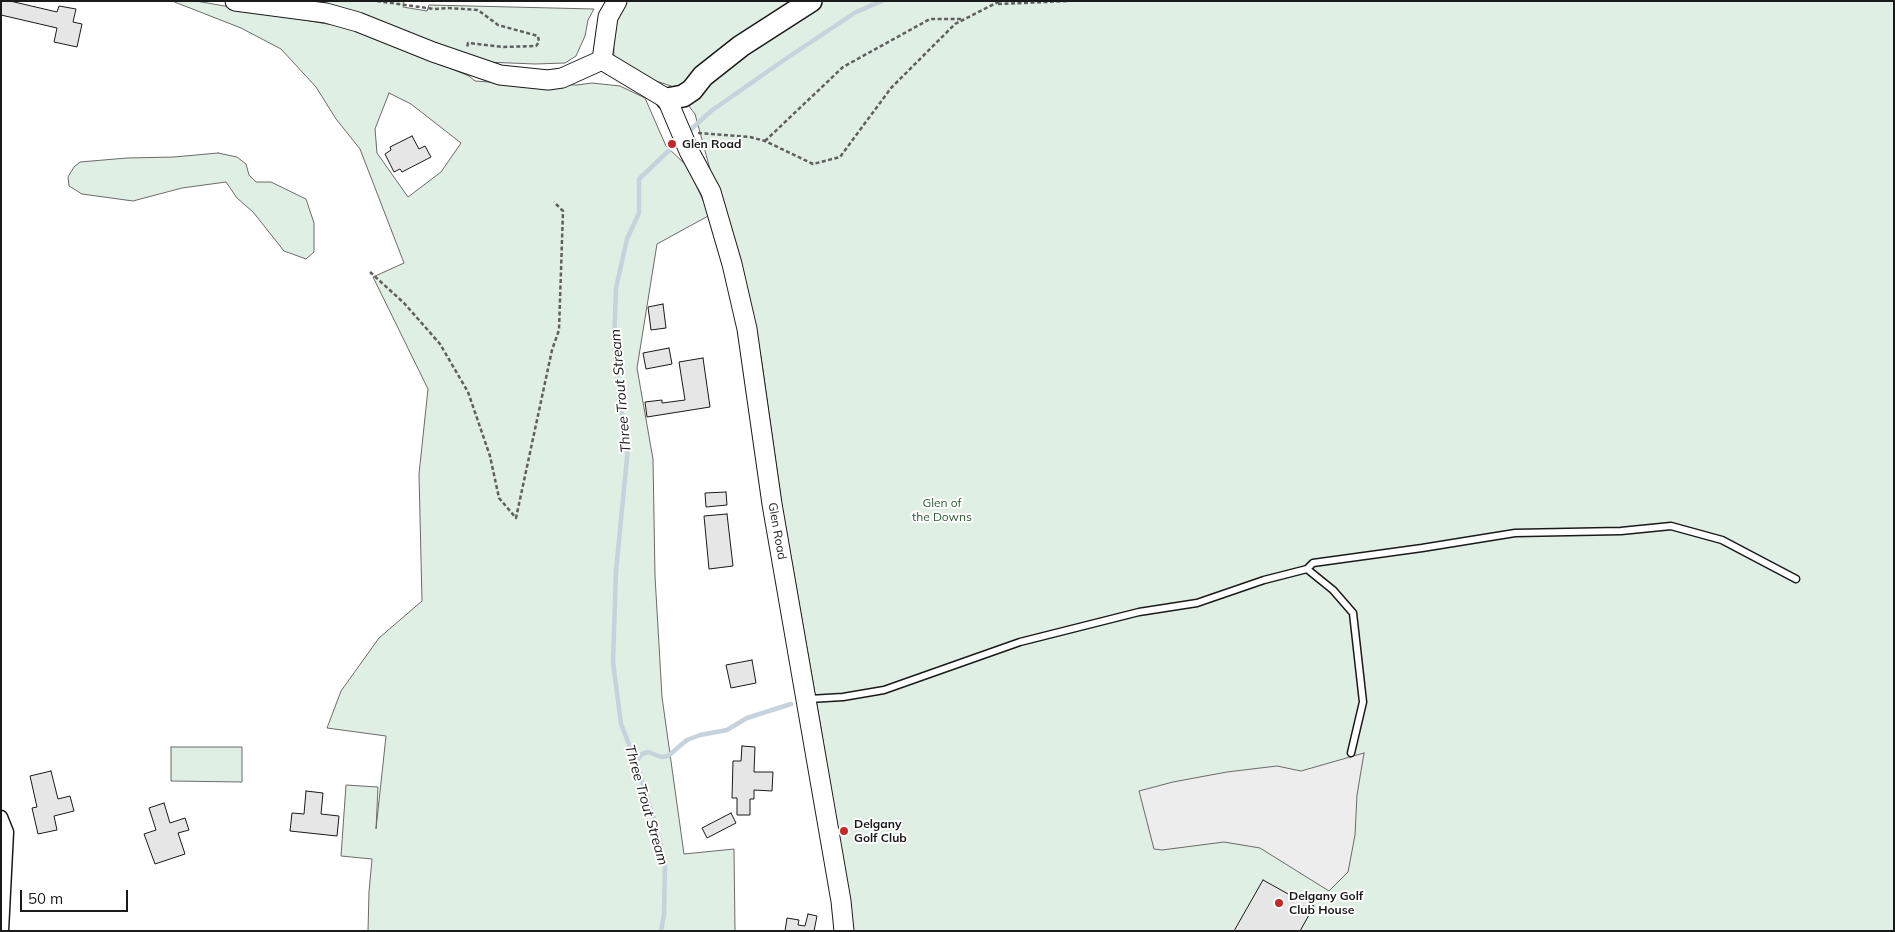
<!DOCTYPE html>
<html>
<head>
<meta charset="utf-8">
<style>
  body { margin:0 }
  #map { position:relative; width:1895px; height:932px; overflow:hidden; background:#fff; font-family:Mulish,sans-serif }
  canvas { display:block }
  .frame { position:absolute; inset:0; border:2px solid #1a1a1a; pointer-events:none }
  .scale { position:absolute; left:20px; top:890px; width:108px; height:22px; box-sizing:border-box; border:2px solid #1a1a1a; border-top:0; padding-left:6px; font-size:15px; line-height:18px; white-space:nowrap; color:#1a1a1a; -webkit-text-stroke:4px #fff; paint-order:stroke }
</style>
</head>
<body>
<div id="map">
<canvas width="1895" height="932"></canvas>
<div class="frame"></div>
<div class="scale">50 m</div>
</div>
<script>
const context = document.querySelector('canvas').getContext('2d');
context.lineJoin = 'round';
function fillPath(path, color) { context.fillStyle = color; context.fill(path, 'evenodd'); }
const shape = rows => new Path2D(rows.map(r => 'M' + r).join(''));
function strokePath(path, color, width, dash) { context.strokeStyle = color; context.lineWidth = width; context.lineCap = dash ? 'butt' : 'round'; context.setLineDash(dash || []); context.stroke(path); }
function write(font, color, halo, rows, align = 'center') {
  context.font = font + ' Mulish,sans-serif'; context.lineWidth = 4; context.setLineDash([]); context.textBaseline = 'middle'; context.strokeStyle = halo; context.fillStyle = color; for (const [text, x, y, turn = 0] of rows) {
    context.save(); context.translate(x, y); context.rotate((+turn || 0) * Math.PI / 180); context.textAlign = isNaN(turn) ? turn : align; if (halo) context.strokeText(text, 0, 0); context.fillText(text, 0, 0); context.restore();
  }
}
const green = shape([
  [172,1,196,1,356,29,469,76,475,81,504,83,577,85,592,83,620,86,645,98,666,146,687,166,710,215,657,244,637,368,653,459,655,576,662,697,684,854,734,849,735,931,368,931,369,892,372,859,341,856,346,785,378,787,376,829,386,736,327,728,341,691,379,638,422,601,419,474,428,389,373,277,404,263,360,149,336,119,316,87,281,49,241,28,172,1],
  [389,93,411,104,461,143,441,172,408,197,377,153,375,129,389,93],
  [287,1,399,1,404,2,403,7,427,11,429,5,594,9,588,20,585,36,576,56,565,63,535,64,485,62,287,1],
  [621,1,1894,1,1894,931,853,931,820,722,782,506,761,357,695,114,674,87,644,77,614,58,613,18,621,1],
  [218,153,237,157,246,164,249,175,256,182,271,182,306,199,314,223,314,252,306,259,284,251,253,212,237,198,226,182,182,188,133,201,82,194,69,186,68,177,74,167,80,162,127,158,174,157,218,153],
  [171,747,242,747,242,782,171,781,171,747]
]);
fillPath(green, '#e0efe3');
strokePath(green, '#6a6a6a', 1);
const parking = shape([
  [1364,753,1357,795,1355,835,1348,872,1329,891,1260,848,1224,842,1162,850,1154,849,1139,791,1173,782,1227,772,1277,766,1301,771,1364,753]
]);
fillPath(parking, '#ededed');
strokePath(parking, '#6a6a6a', 1);
strokePath(shape([
  [687,133,711,111,787,58,856,12,882,1],
  [636,762,642,754,648,752,661,757,668,756,687,740,700,735,727,730,747,718,791,704],
  [661,931,664,915,665,864,657,829,636,762,621,724,613,662,616,571,628,448,620,405,614,343,616,288,627,239,639,213,639,179,680,140]
]), '#c6d2dc', 4.5);
const building = shape([
  [1,1,10,1,57,12,59,6,76,9,73,22,82,24,77,47,54,42,57,28,1,15,1,1],
  [412,136,419,149,425,146,431,157,402,172,400,169,394,172,385,154,391,150,390,147,412,136],
  [663,304,666,328,651,330,648,307,663,304],
  [669,348,672,364,646,369,643,353,669,348],
  [703,358,710,407,647,417,645,402,662,400,662,403,685,400,679,362,703,358],
  [726,492,727,505,706,507,705,493,726,492],
  [727,514,733,566,709,569,704,516,727,514],
  [752,660,756,683,731,688,726,665,752,660],
  [742,746,755,747,754,772,773,772,772,791,754,790,754,799,750,799,750,815,737,815,737,798,732,798,733,761,741,761,742,746],
  [51,771,58,799,70,796,74,811,54,816,57,830,38,834,32,808,37,807,30,776,51,771],
  [306,791,323,793,321,814,339,816,337,836,290,831,292,813,304,814,306,791],
  [164,803,170,823,185,818,189,830,178,833,185,854,155,864,144,834,156,830,149,808,164,803],
  [731,813,736,823,707,838,702,828,731,813],
  [1263,880,1299,900,1304,900,1314,906,1300,931,1234,931,1263,880],
  [808,914,817,916,814,931,785,931,787,918,799,920,798,925,805,926,808,914]
]);
fillPath(building, '#e6e6e6');
strokePath(building, '#1a1a1a', 1);
const service = shape([
  [1307,569,1313,563,1422,548,1515,533,1621,531,1671,526,1722,540,1796,579],
  [809,699,843,697,884,690,1020,642,1139,612,1197,603,1264,580,1307,569,1333,590,1353,613,1363,702,1351,753]
]);
const minor = shape([
  [1,817,7,832,2,931]
]);
const secondary = shape([
  [235,1,326,13,358,22,433,52,500,75,548,80,562,78,602,60],
  [602,60,667,99,689,151,711,192,732,264,747,329,772,504,841,901,844,931],
  [602,60,608,17,617,1]
]);
const trunk = shape([
  [667,99,683,96,692,90,703,76,741,46,811,1]
]);
strokePath(service, '#1a1a1a', 9);
strokePath(minor, '#1a1a1a', 15);
strokePath(secondary, '#1a1a1a', 21);
strokePath(trunk, '#1a1a1a', 24);
strokePath(shape([
  [377,1,434,9,448,8,478,10,498,25,538,36,539,42,536,46,503,47,468,43,467,48],
  [998,4,1068,1],
  [698,133,750,137,765,141,813,164,840,157,891,88,955,24,1000,1],
  [765,141,843,67,930,19,964,19],
  [370,272,404,303,440,344,468,392,490,456,499,498,516,518,552,350,559,330,563,211,554,202]
]), '#5f5f5f', 2.5, [4, 2.5]);
strokePath(service, '#fff', 6);
strokePath(minor, '#fff', 12);
strokePath(secondary, '#fff', 19);
strokePath(trunk, '#fff', 21);
for (const [x, y, r, color] of [
  [672,144,5,"#c62828"],
  [844,831,5,"#c62828"],
  [1279,903,5,"#c62828"]
]) { const dot = new Path2D(); dot.arc(x, y, r, 0, 2 * Math.PI); context.fillStyle = color; context.fill(dot); strokePath(dot, '#fff', 2); }
write('bold 12px', '#1a1a1a', '#fff', [
  ["Glen Road",682,144],
  ["Delgany",854,824],
  ["Golf Club",854,838],
  ["Delgany Golf",1289,896],
  ["Club House",1289,910]
], 'left');
write('12px', '#2b5a34', '#fff', [
  ["Glen of",942,503],
  ["the Downs",942,517]
]);
write('12px', '#1a1a1a', '#fff', [
  ["Glen Road",777,531,80]
]);
write('italic 14px', '#1a1a1a', '#fff', [
  ["Three Trout Stream",621,391,-95],
  ["Three Trout Stream",646,805,74]
]);
</script>
</body>
</html>
